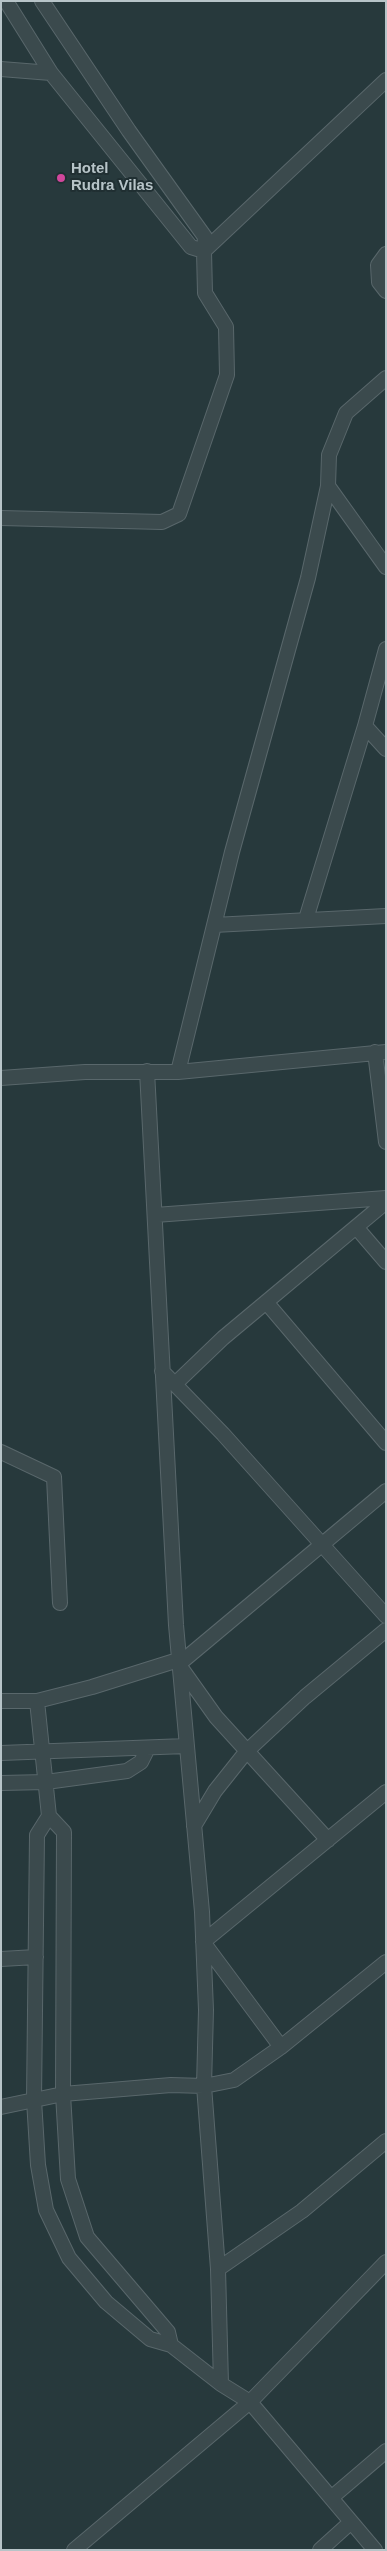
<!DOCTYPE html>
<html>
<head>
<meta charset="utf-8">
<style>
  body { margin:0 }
  #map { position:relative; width:387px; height:2551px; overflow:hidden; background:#27393c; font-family:Arial,sans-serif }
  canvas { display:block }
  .frame { position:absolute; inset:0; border:2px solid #b7c4c8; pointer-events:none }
</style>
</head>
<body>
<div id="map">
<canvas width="387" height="2551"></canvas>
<div class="frame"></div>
</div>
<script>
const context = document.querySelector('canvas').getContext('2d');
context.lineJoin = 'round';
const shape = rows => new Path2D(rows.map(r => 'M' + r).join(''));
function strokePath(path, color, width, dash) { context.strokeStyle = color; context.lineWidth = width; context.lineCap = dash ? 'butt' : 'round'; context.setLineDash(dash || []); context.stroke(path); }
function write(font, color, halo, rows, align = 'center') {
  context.font = font + ' Arial,sans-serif'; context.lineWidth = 4; context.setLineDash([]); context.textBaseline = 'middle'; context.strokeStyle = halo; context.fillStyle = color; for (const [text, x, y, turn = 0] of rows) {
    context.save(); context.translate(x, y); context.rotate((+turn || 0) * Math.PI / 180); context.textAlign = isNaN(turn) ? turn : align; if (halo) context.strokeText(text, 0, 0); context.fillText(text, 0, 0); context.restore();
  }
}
const street = shape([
  [6,1,51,73,191,247,204,251,205,237,129,131,42,1],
  [1,69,51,73],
  [386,254,378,265,379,282,386,291],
  [328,486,386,567],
  [1,518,162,522,179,514,227,375,226,327,205,293,204,251,386,80],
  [386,649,365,726,386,749],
  [306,919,365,726],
  [214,925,386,916],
  [375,1052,386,1142],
  [147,1071,176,1625,202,1912,206,2010,204,2086,218,2269,221,2384,250,2402,375,2550],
  [178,1072,232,852,308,578,328,486,329,455,346,413,386,378],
  [1,1078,85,1072,178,1072,386,1052],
  [155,1215,386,1198],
  [356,1227,386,1262],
  [266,1302,386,1443],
  [162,1371,223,1434,386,1616],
  [175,1384,223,1338,386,1202],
  [1,1452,54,1477,60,1603],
  [179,1664,386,1491],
  [179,1665,216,1717,328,1840],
  [1,1701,37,1701,92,1687,178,1660],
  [37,1701,49,1816,64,1832,63,2094,68,2179,87,2237,168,2332,171,2345],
  [1,1753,186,1746],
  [1,1783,46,1782,127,1771,141,1762,148,1748],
  [49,1816,37,1835,34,2100,38,2165,46,2210,69,2258,106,2302,150,2339,171,2345,221,2384],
  [194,1826,215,1791,246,1752,305,1697,386,1630],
  [1,1959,36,1957],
  [281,2047,203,1942,386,1792],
  [1,2107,63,2094,171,2085,204,2086,234,2080,281,2047,386,1962],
  [218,2269,302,2211,386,2141],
  [331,2498,386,2451],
  [74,2550,250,2402,386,2262],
  [320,2550,351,2522]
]);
strokePath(street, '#59676b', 16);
strokePath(street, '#3b4a4d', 14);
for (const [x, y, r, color] of [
  [61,178,5,"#d1479c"]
]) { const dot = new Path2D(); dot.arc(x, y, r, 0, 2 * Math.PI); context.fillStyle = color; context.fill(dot); strokePath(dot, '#202f32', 2); }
write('bold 15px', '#b7c4c8', '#202f32', [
  ["Hotel",71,169],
  ["Rudra Vilas",71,186]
], 'left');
</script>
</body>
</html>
